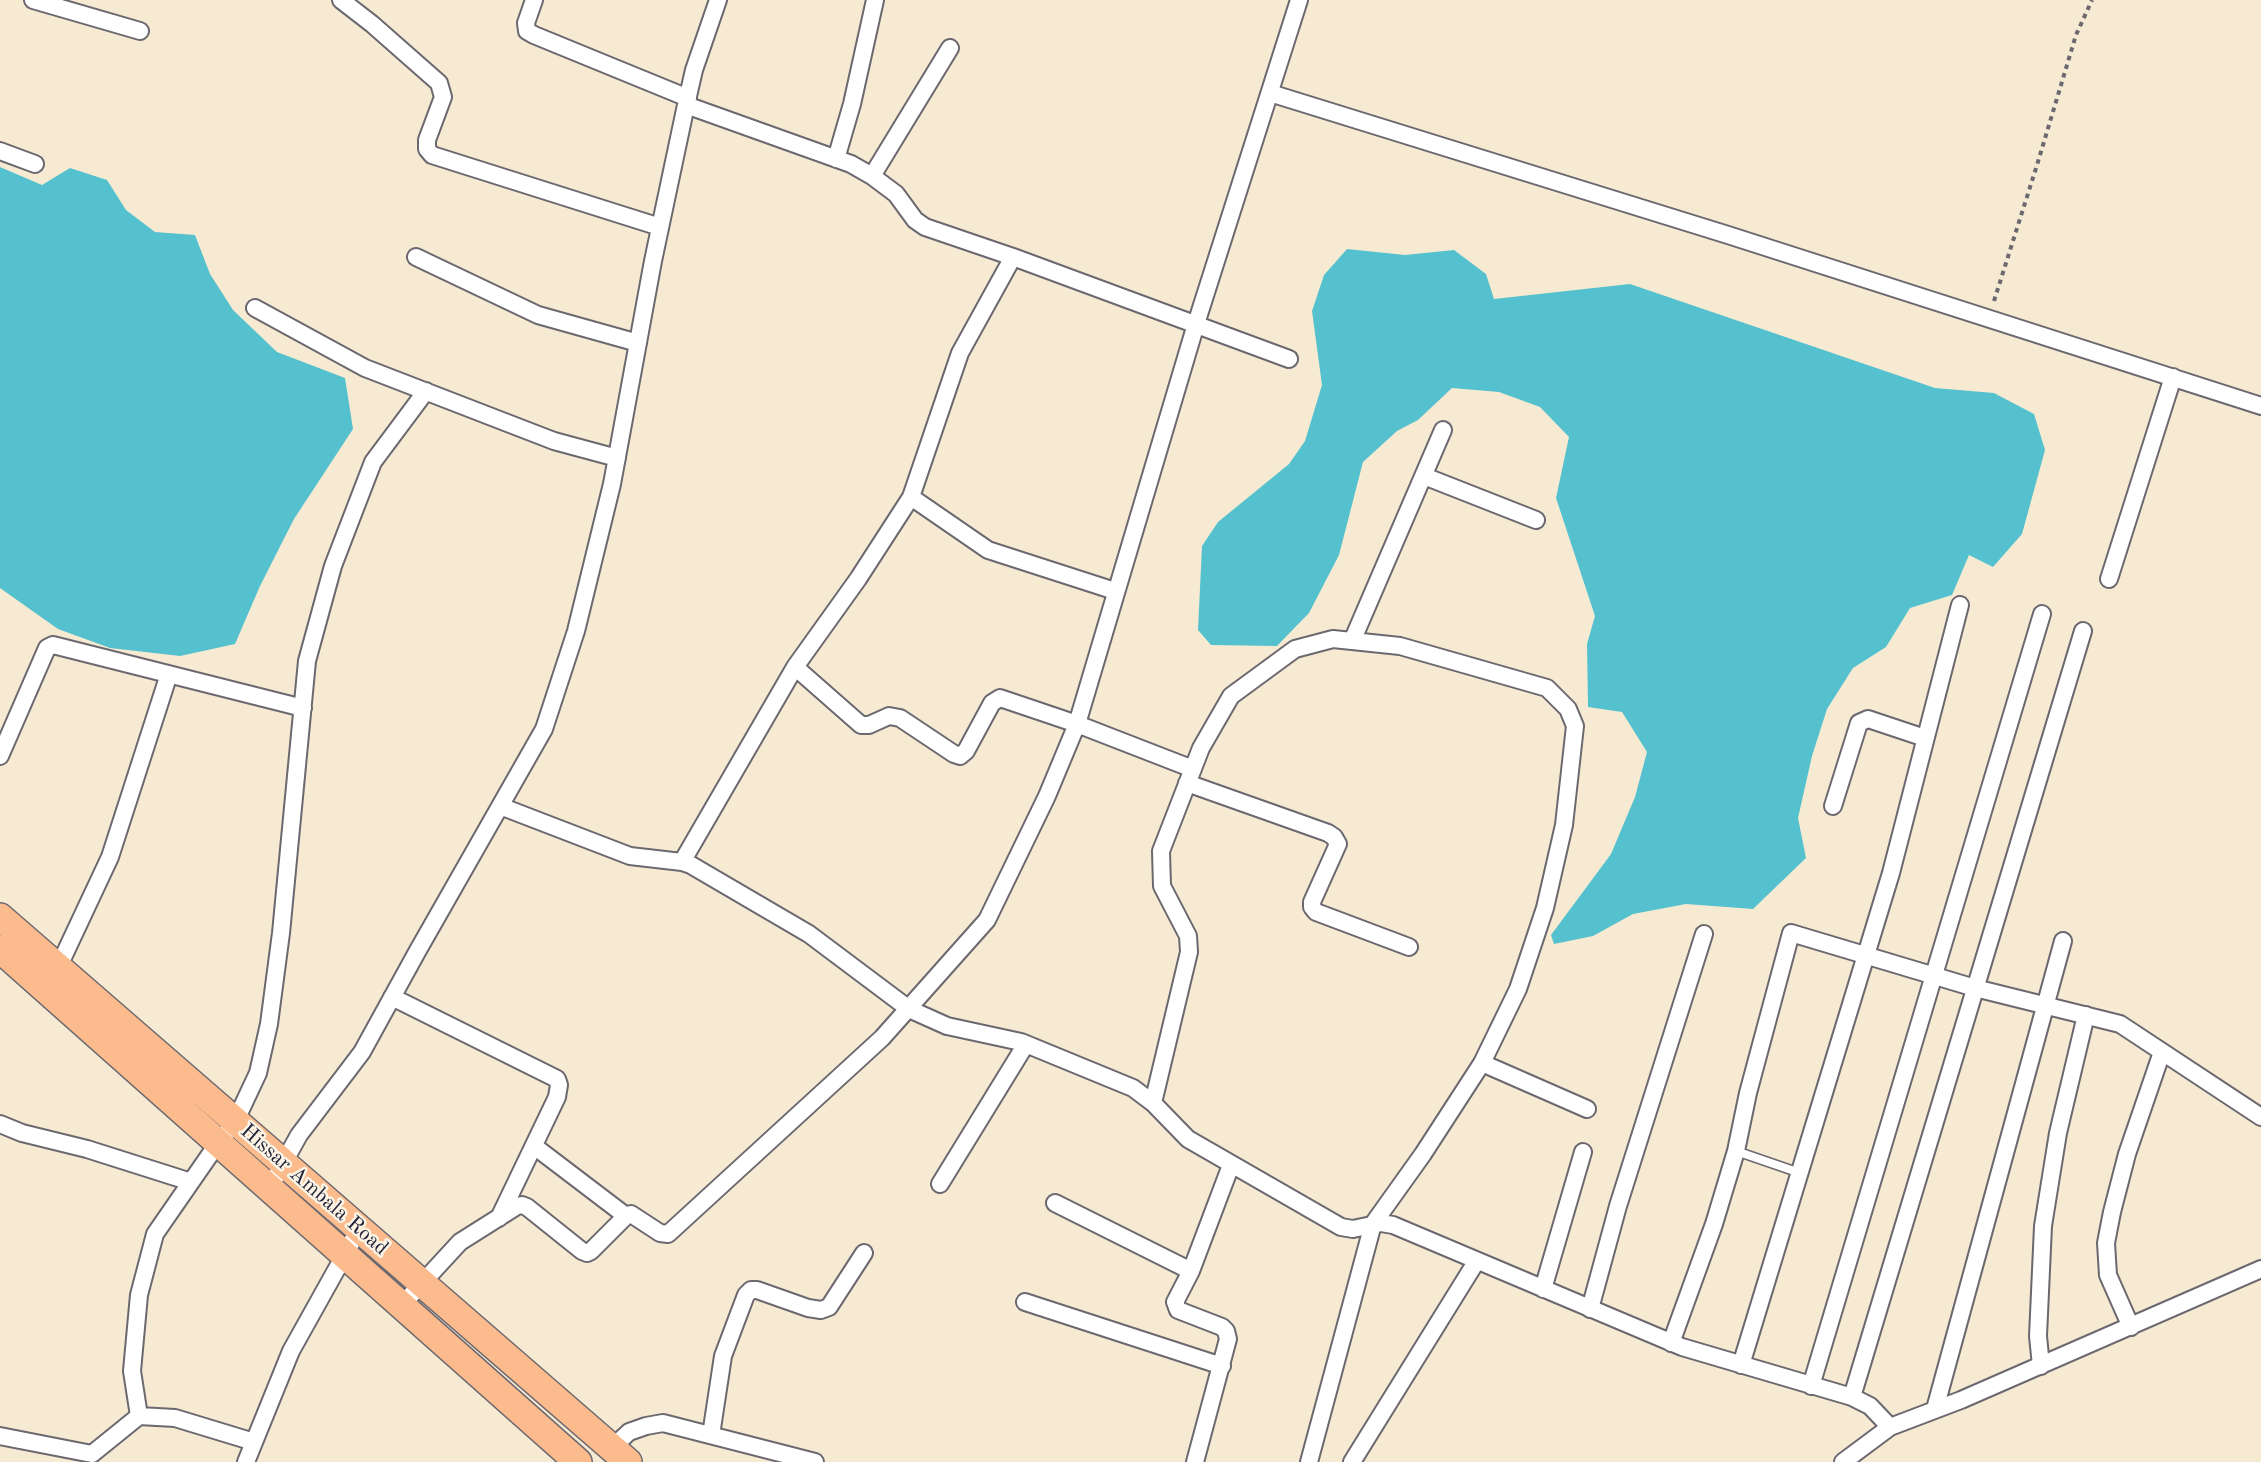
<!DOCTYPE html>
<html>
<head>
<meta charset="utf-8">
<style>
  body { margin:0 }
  canvas { display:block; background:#f6ead2 }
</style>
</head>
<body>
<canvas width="2261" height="1462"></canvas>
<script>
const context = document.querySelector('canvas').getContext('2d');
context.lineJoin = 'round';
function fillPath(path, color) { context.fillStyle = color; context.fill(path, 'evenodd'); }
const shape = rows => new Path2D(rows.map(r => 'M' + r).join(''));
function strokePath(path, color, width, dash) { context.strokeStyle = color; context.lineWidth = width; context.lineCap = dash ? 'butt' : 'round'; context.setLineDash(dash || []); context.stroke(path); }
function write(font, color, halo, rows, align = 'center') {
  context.font = font + ' "Old Standard TT",serif'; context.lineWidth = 5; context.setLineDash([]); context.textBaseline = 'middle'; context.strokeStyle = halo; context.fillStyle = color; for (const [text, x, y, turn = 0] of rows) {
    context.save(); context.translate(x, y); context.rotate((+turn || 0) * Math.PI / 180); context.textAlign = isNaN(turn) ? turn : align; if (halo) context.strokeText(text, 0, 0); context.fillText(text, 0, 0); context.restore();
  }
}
fillPath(shape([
  [0,167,42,185,70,168,107,180,126,210,155,232,195,235,210,274,233,310,277,352,345,378,353,429,294,519,260,586,235,644,180,656,110,648,58,629,0,588],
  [1347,249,1405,255,1454,250,1486,274,1494,299,1630,284,1935,388,1994,393,2034,414,2045,450,2022,534,1993,567,1969,555,1952,595,1910,608,1886,647,1853,668,1827,709,1812,756,1798,818,1806,858,1753,909,1686,904,1633,914,1593,936,1554,944,1551,935,1611,854,1635,797,1647,752,1622,712,1588,707,1587,644,1595,616,1556,498,1569,437,1540,407,1499,392,1452,388,1418,420,1397,431,1363,462,1339,555,1309,613,1277,646,1211,645,1198,630,1202,546,1218,522,1289,464,1305,441,1322,385,1312,311,1324,275]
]), '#55c1ce');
const service = shape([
  [1736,1151,1800,1173]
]);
const minor = shape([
  [33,0,140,31],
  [341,0,372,24,439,83,443,97,427,140,427,149,432,155,660,227],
  [534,0,526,23,527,31,534,35,688,98],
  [1270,93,1728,235,2261,406],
  [686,105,851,164,872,176,896,194,915,220,925,227,1013,257,1289,359],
  [0,151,35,164],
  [836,159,852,104,875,0],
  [872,176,950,48],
  [416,257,538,315,638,343],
  [255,308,365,368,554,441,617,458],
  [1424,476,1536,520],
  [911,497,988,550,1115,591],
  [2109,579,2173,377],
  [1353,639,1443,430],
  [795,667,861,725,869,725,889,716,900,718,954,754,960,756,966,751,992,703,1000,698,1077,724,1193,769],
  [0,756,47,648,53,645,303,708],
  [1187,783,1328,833,1334,837,1338,844,1312,902,1312,907,1316,912,1409,947],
  [500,806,630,856,682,862,691,865,809,934,909,1009,947,1026,1021,1042,1133,1088,1153,1103,1188,1139,1341,1227,1353,1229,1381,1223,1393,1225,1682,1347,1852,1397,1870,1406,1890,1427],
  [1833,806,1859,723,1868,719,1925,738],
  [682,862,795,667,858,579,911,497,960,353,1013,257],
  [58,968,110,857,169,674],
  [392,997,557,1079,559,1085,557,1097,499,1218],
  [1482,1063,1587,1109],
  [1153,1103,1189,952,1188,936,1162,886,1161,851,1201,748,1231,696,1295,649,1333,639,1400,646,1547,688,1568,709,1575,726,1564,825,1545,908,1518,989,1482,1063,1423,1154,1373,1224,1309,1462],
  [0,1124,22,1133,87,1149,191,1182],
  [534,1146,626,1216],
  [940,1184,1026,1044],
  [269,1189,299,1135,362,1052,417,952,544,729,576,631,612,484,653,261,686,105,694,70,718,0],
  [1055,1203,1191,1271],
  [1543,1289,1583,1152],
  [1025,1302,1222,1366],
  [401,1306,460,1242,517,1206,522,1205,527,1207,582,1251,587,1253,591,1251,626,1216,631,1214,660,1233,668,1234,882,1038,987,920,1047,796,1077,724,1196,324,1299,0],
  [1590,1309,1618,1206,1704,934],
  [2131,1327,2108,1275,2106,1243,2112,1212,2127,1154,2162,1052],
  [1671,1343,1714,1224,1736,1151,1748,1093,1791,933,1975,988,2120,1024,2261,1117],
  [1741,1365,1891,873,1960,605],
  [2041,1366,2038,1336,2043,1226,2058,1133,2086,1015],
  [1811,1386,2042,614],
  [1852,1397,2083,631],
  [1935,1409,2063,941],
  [139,1416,132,1371,139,1295,155,1234,218,1143,235,1122,258,1073,269,1024,281,933,307,661,333,566,373,462,426,391],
  [711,1435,723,1356,746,1295,751,1290,757,1290,808,1308,821,1310,829,1307,864,1253],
  [0,1436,92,1454,139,1416,175,1418,254,1442],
  [612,1448,629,1432,646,1426,663,1423,815,1462],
  [246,1462,291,1351,359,1229],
  [1195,1462,1228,1339,1226,1331,1222,1327,1178,1310,1175,1302,1191,1271,1231,1165],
  [1352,1462,1476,1262],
  [1843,1462,1890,1427,1961,1400,2261,1269]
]);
const primary = shape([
  [0,917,628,1462],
  [0,949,578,1462]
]);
strokePath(service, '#6c6870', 11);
strokePath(minor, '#6c6870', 20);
strokePath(primary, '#6c6870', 30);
strokePath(shape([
  [1994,301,2037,165,2076,35,2092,0]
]), '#6c6870', 4, [4.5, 4.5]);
strokePath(service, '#fff', 8);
strokePath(minor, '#fff', 16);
strokePath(primary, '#fbbb8d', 27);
write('21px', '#22223b', '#fcf5e5', [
  ["Hissar Ambala Road",314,1190,41]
]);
</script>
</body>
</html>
